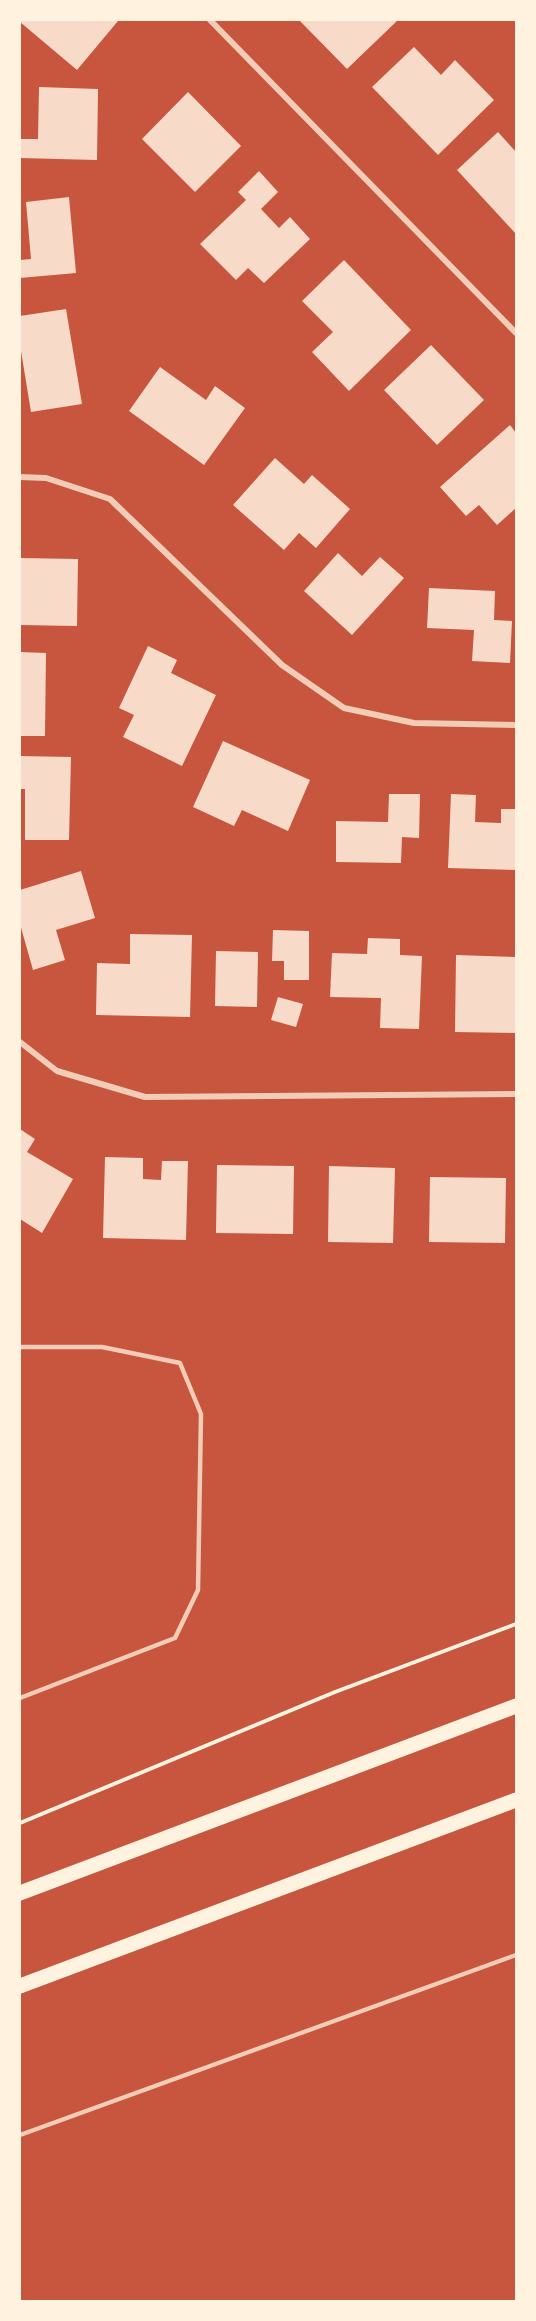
<!DOCTYPE html>
<html>
<head>
<meta charset="utf-8">
<style>
  body { margin:0 }
  #map { position:relative; width:536px; height:2321px; overflow:hidden; background:#c8553d; font-family:Figtree,sans-serif }
  canvas { display:block }
  .frame { position:absolute; inset:0; border:21px solid #fff3e0; pointer-events:none }
</style>
</head>
<body>
<div id="map">
<canvas width="536" height="2321"></canvas>
<div class="frame"></div>
</div>
<script>
const context = document.querySelector('canvas').getContext('2d');
context.lineJoin = 'round';
function fillPath(path, color) { context.fillStyle = color; context.fill(path, 'evenodd'); }
const shape = rows => new Path2D(rows.map(r => 'M' + r).join(''));
function strokePath(path, color, width, dash) { context.strokeStyle = color; context.lineWidth = width; context.lineCap = dash ? 'butt' : 'round'; context.setLineDash(dash || []); context.stroke(path); }
fillPath(shape([
  [21,20,115,20,118,21,77,70,20,22],
  [302,20,398,20,347,69,300,21],
  [414,47,441,75,455,60,494,100,438,155,372,87],
  [39,87,98,89,97,160,20,158,20,139,38,139],
  [188,92,241,146,195,192,142,139],
  [498,132,516,152,516,234,457,170],
  [259,171,278,192,261,209,279,228,290,217,310,239,264,283,248,268,236,280,200,244,246,200,238,192],
  [69,197,76,273,20,278,20,260,31,259,26,202],
  [344,260,411,330,349,391,312,352,333,332,302,301],
  [66,309,82,404,31,412,21,351,20,351,20,316],
  [431,345,484,400,437,445,384,390],
  [160,367,206,400,215,386,245,408,204,465,129,411],
  [510,425,516,433,516,508,497,525,479,505,466,516,440,487],
  [275,458,304,484,312,475,350,509,316,548,299,533,284,550,233,505],
  [338,553,362,576,380,557,404,578,352,635,304,591],
  [20,558,78,559,77,626,20,625],
  [429,588,495,591,494,620,512,621,510,663,472,661,474,630,427,628],
  [148,646,177,660,171,673,216,695,182,766,123,737,134,715,119,708],
  [20,652,46,653,45,736,20,736],
  [223,741,310,780,288,831,242,810,234,826,193,807],
  [20,756,71,757,69,840,25,840,25,789,20,789],
  [389,794,420,794,419,838,402,837,401,863,336,862,336,821,388,822],
  [451,794,476,795,475,822,501,823,501,809,516,809,516,870,448,868],
  [81,871,95,918,56,930,65,960,33,970,20,924,20,890],
  [273,930,309,931,309,980,284,980,284,961,272,961],
  [130,934,192,935,190,1017,96,1015,97,963,130,964],
  [368,938,400,939,400,955,422,956,419,1029,380,1028,381,998,330,997,332,953,367,954],
  [216,951,258,952,257,1007,215,1006],
  [456,955,516,957,516,1033,455,1032],
  [278,997,303,1004,296,1027,271,1020],
  [20,1129,35,1139,27,1152,73,1179,42,1233,20,1219],
  [105,1157,143,1158,143,1179,161,1180,162,1161,188,1161,186,1240,103,1238],
  [217,1165,294,1166,293,1234,216,1233],
  [329,1166,395,1168,393,1243,328,1242],
  [430,1177,506,1178,505,1243,429,1242]
]), '#f7dbc8');
strokePath(shape([
  [20,1823,335,1692,516,1624]
]), '#fff3e0', 4);
strokePath(shape([
  [20,1347,102,1347,180,1363,201,1414,198,1590,175,1638,20,1698],
  [20,2135,516,1955]
]), '#f1ccb7', 4.5);
strokePath(shape([
  [210,20,516,333],
  [20,477,46,478,110,499,282,665,344,708,414,723,516,725],
  [20,1042,57,1071,145,1097,516,1094]
]), '#f1ccb7', 6);
strokePath(shape([
  [20,1893,516,1706],
  [20,1986,516,1800]
]), '#fff3e0', 15);
</script>
</body>
</html>
